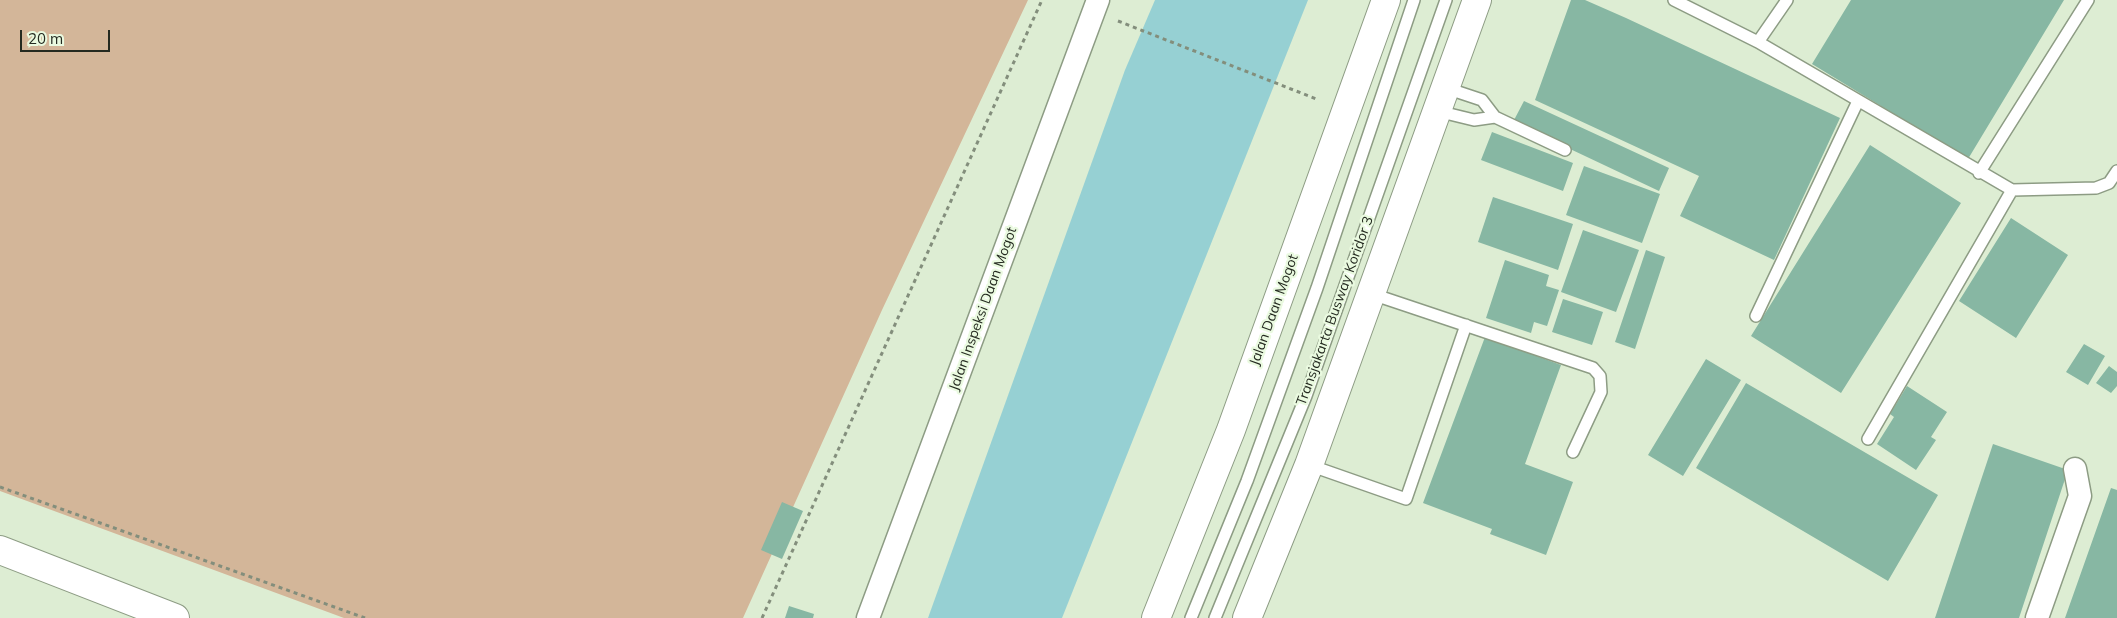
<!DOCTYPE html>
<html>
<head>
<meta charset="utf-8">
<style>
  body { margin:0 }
  #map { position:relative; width:2117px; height:618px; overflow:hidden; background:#ddedd3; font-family:Mulish,sans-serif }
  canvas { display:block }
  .scale { position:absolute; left:20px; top:30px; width:90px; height:22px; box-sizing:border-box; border:2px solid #242a20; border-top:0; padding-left:6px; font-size:15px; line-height:18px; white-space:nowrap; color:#242a20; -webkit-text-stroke:4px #eafae0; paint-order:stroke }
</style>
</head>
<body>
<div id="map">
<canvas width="2117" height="618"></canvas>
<div class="scale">20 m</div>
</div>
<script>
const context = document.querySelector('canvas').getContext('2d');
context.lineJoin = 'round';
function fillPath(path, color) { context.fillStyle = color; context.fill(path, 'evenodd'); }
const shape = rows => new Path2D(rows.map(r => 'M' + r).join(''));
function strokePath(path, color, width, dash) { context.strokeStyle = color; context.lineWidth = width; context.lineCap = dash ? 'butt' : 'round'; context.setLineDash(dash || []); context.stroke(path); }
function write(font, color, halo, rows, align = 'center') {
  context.font = font + ' Mulish,sans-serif'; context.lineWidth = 4.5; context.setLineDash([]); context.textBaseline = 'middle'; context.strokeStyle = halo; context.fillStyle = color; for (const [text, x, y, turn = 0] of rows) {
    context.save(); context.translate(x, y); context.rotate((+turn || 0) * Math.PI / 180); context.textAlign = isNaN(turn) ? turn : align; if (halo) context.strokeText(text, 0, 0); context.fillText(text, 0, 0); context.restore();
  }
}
fillPath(shape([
  [0,0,1028,0,882,310,743,618,344,618,0,491]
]), '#d3b699');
fillPath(shape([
  [1155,0,1308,0,1062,618,928,618,1125,70]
]), '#96d0d3');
fillPath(shape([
  [1571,0,1585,0,1626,18,1840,118,1774,260,1680,216,1699,176,1535,100],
  [1851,0,2064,0,1968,159,1812,64],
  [1524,101,1669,168,1659,191,1513,122],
  [1492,132,1573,163,1563,191,1481,160],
  [1870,145,1961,203,1841,393,1751,336],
  [1584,166,1660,194,1642,243,1566,215],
  [1493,197,1573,224,1558,270,1478,242],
  [2011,218,2068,255,2016,338,1959,301],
  [1583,230,1639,250,1616,312,1561,292],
  [1646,250,1665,257,1635,349,1615,342],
  [1505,260,1549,275,1546,286,1559,290,1547,326,1534,322,1531,333,1486,318],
  [1563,299,1603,312,1592,345,1552,332],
  [1485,337,1561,365,1525,464,1573,482,1546,555,1490,534,1492,529,1423,503],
  [2084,344,2105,356,2088,385,2066,372],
  [1706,359,1741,380,1683,476,1648,455],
  [2109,366,2117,372,2117,386,2111,393,2096,383],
  [1746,383,1938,495,1888,581,1696,468],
  [1907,386,1947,412,1931,437,1936,440,1916,470,1877,444,1894,417,1890,414],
  [1993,444,2068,470,2019,618,1935,618],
  [2111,488,2117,490,2117,618,2065,618],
  [782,502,803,511,782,559,761,550],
  [789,606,814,614,813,618,785,618]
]), '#87b7a3');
const service = shape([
  [1674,0,1758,42,2012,190,2096,188,2109,183,2117,171],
  [1758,42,1787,0],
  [1446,88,1482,100,1495,117,1565,150],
  [1437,111,1474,120,1495,117],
  [1979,173,2088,0],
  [1372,294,1593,368,1600,376,1601,392,1573,452],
  [1756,316,1858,101],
  [1868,439,2012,190],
  [1309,465,1406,499,1466,325],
  [1191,618,1247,481,1317,288,1414,0],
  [1215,618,1306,396,1446,0]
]);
const minor = shape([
  [868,618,1098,0],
  [2037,618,2080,496,2075,469]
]);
const secondary = shape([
  [0,550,175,618]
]);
const trunk = shape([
  [1156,618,1231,430,1386,0],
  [1247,618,1309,465,1477,0]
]);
strokePath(service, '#8d9c84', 14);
strokePath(minor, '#8d9c84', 25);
strokePath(secondary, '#8d9c84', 30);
strokePath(trunk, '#8d9c84', 30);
strokePath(shape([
  [1118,21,1319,100],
  [0,487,365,618],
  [762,618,1042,0]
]), '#838e7c', 3, [4, 4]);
strokePath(service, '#fff', 11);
strokePath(minor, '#fff', 22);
strokePath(secondary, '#fff', 28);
strokePath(trunk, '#fff', 28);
write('14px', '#242a20', '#eafae0', [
  ["Jalan Inspeksi Daan Mogot",983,309,-70],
  ["Jalan Daan Mogot",1274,310,-70],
  ["Transjakarta Busway Koridor 3",1335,311,-70]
]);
</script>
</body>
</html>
